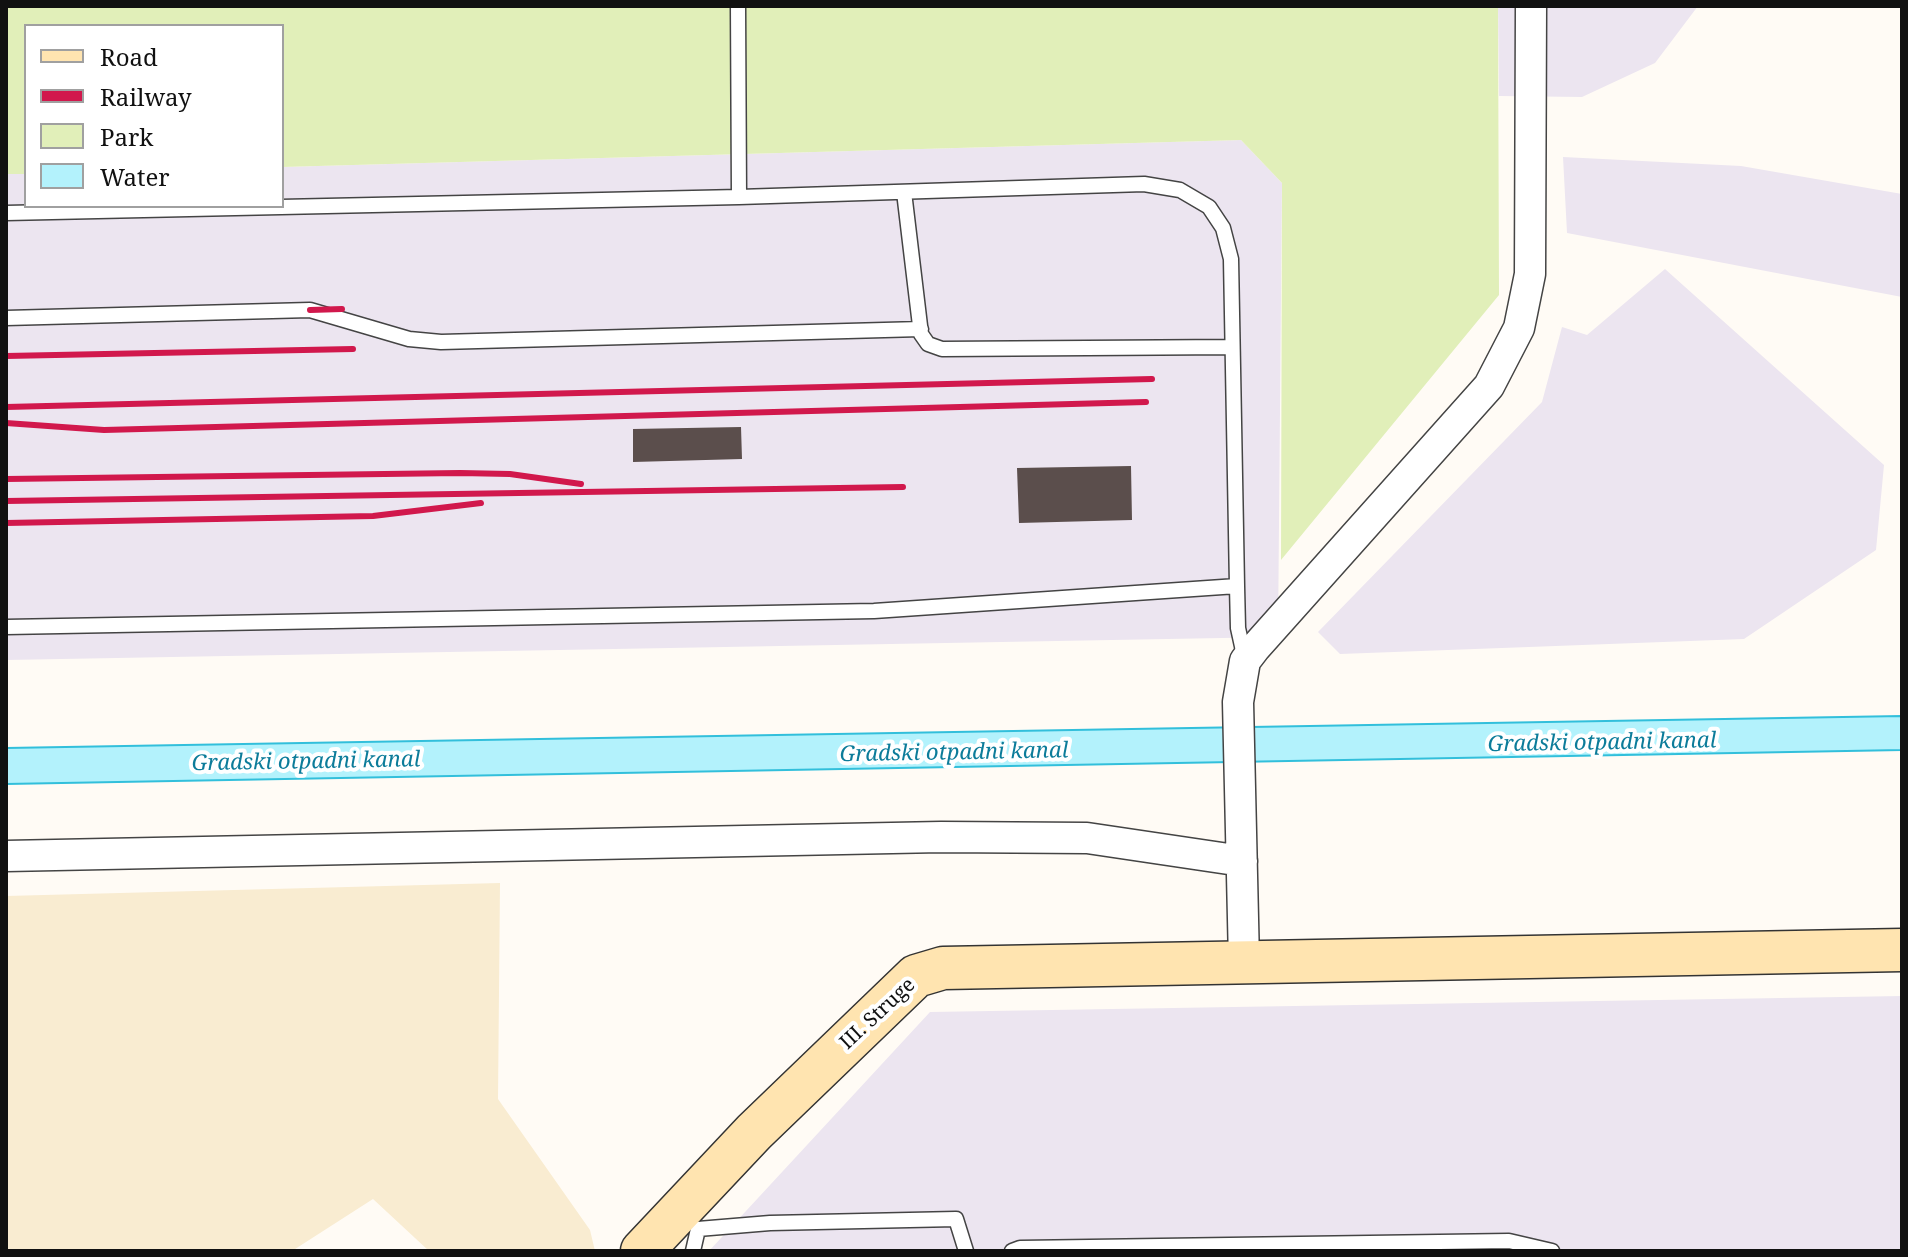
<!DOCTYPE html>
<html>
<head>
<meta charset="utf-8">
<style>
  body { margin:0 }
  #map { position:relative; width:1908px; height:1257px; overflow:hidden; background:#fffbf5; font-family:"Noto Serif",serif }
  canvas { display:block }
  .frame { position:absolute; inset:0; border:8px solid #111; pointer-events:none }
  .legend { position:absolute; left:24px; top:24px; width:260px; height:184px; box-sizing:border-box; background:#fff; border:2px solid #a0a0a0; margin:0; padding:10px 14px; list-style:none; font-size:24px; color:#111 }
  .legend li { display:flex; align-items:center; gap:16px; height:40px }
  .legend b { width:40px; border:2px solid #a0a0a0 }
</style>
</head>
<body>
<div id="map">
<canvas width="1908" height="1257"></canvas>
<div class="frame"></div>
<ul class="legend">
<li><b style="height:10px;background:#ffe4b0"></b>Road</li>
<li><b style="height:10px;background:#d1184c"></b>Railway</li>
<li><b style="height:22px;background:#e1efb9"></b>Park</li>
<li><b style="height:22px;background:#b3f2fc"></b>Water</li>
</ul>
</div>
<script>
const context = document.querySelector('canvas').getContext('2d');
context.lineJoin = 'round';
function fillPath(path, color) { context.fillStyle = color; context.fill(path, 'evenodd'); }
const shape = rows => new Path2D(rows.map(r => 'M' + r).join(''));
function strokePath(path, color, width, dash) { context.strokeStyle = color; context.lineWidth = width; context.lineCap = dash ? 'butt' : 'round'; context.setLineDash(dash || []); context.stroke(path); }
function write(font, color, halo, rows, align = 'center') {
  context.font = font + ' "Noto Serif",serif'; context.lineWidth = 8; context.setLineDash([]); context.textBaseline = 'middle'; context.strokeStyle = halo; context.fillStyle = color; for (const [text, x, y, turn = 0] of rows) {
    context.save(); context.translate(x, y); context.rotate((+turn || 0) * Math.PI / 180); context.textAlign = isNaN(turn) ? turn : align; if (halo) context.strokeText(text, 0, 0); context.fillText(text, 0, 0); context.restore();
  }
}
fillPath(shape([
  [1498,6,1698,6,1655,63,1582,97,1499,96],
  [1241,140,1282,183,1278,637,6,660,6,174,26,174,26,206,282,206,282,167],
  [1563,157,1741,166,1902,194,1902,297,1567,233],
  [1665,269,1884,465,1876,550,1744,639,1340,654,1318,632,1542,402,1562,327,1587,335],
  [1902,996,1902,1251,709,1251,930,1012]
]), '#ece5f0');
fillPath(shape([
  [500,883,498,1099,590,1230,595,1251,429,1251,373,1199,292,1251,6,1251,6,896]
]), '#f9ecd1');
fillPath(shape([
  [6,6,1498,6,1499,295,1281,560,1282,183,1241,140,282,167,282,26,26,26,26,174,6,174]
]), '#e1efb9');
const water = shape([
  [1902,716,1902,750,6,784,6,748,1902,716]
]);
fillPath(water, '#b3f2fc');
strokePath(water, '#32bfdb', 2);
fillPath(shape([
  [741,427,742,459,633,462,633,429],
  [1131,466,1132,520,1019,523,1017,468]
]), '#5b4e4c');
const lane = shape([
  [738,6,739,197],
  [904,192,921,334,928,344,942,349,1232,347],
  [6,213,739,197,1144,184,1180,190,1209,207,1223,228,1231,259,1237,586,874,611,6,627],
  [6,318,310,310,409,339,441,342,921,329],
  [1237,586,1238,628,1245,660],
  [693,1251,698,1229,770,1223,956,1219,966,1251],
  [1012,1251,1020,1248,1509,1241,1552,1251]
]);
const street = shape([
  [6,856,941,837,1087,838,1242,861],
  [1244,962,1238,702,1245,661,1255,648,1489,386,1519,328,1530,274,1531,6]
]);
const secondary = shape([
  [642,1251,754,1132,916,976,943,968,1902,950]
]);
strokePath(lane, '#444', 17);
strokePath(street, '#444', 33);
strokePath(secondary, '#333', 45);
strokePath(lane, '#fff', 14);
strokePath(street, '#fff', 30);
strokePath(secondary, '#ffe4b0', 42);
strokePath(shape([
  [310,310,342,309],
  [6,356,353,349],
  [6,407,1152,379],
  [6,423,104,430,1146,402],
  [6,479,460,473,510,474,581,484],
  [6,501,903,487],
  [6,523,373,516,481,503]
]), '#d1184c', 6);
write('20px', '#111', '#fff', [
  ["III. Struge",878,1014,-43]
]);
write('italic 22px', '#0c7c9a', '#fff', [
  ["Gradski otpadni kanal",1602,743,-1],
  ["Gradski otpadni kanal",954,753,-1],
  ["Gradski otpadni kanal",306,762,-1]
]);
</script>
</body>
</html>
